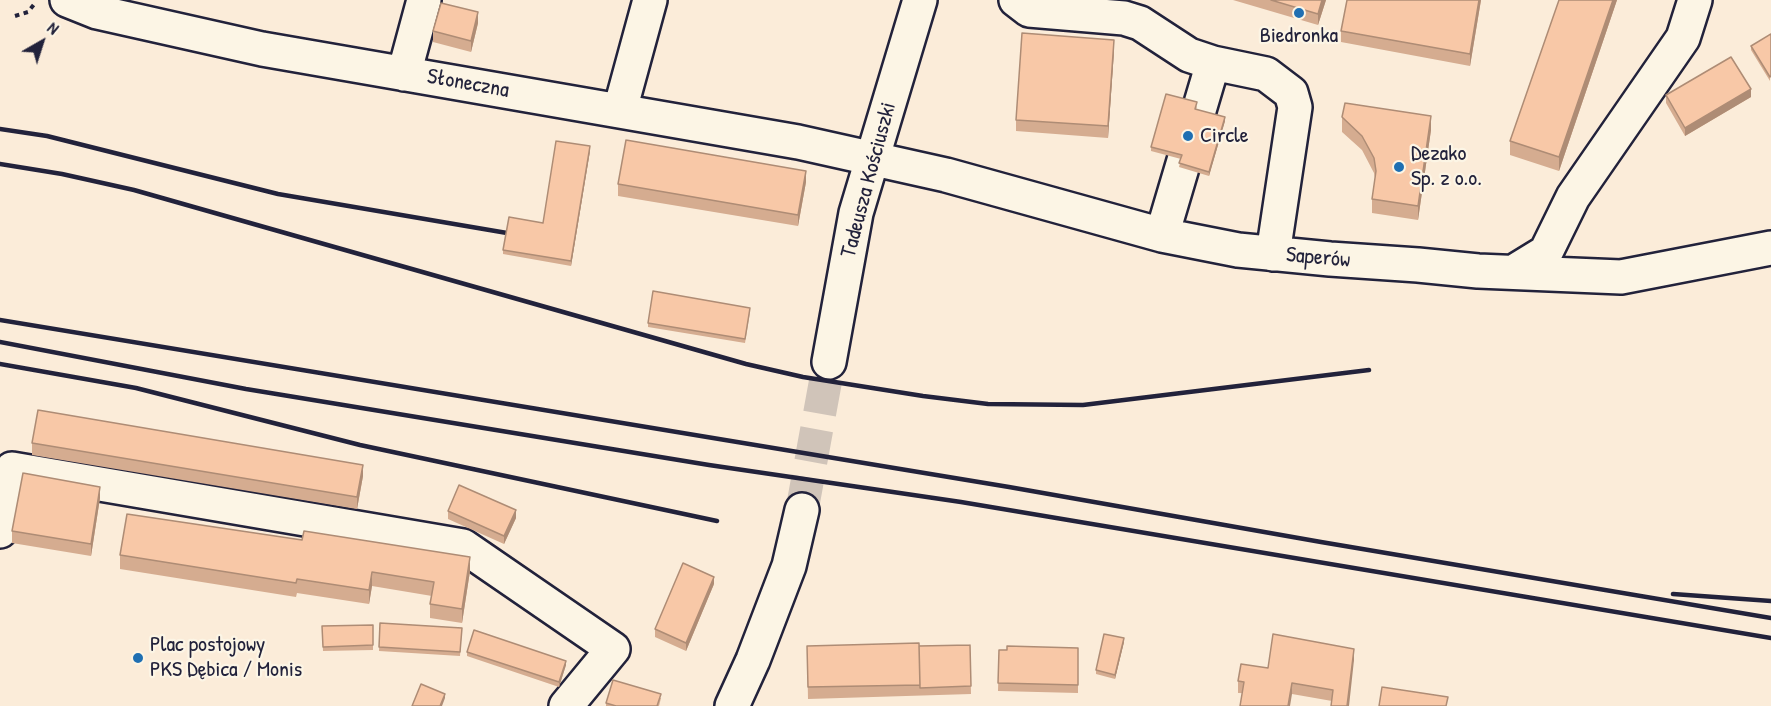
<!DOCTYPE html>
<html>
<head>
<meta charset="utf-8">
<style>
  body { margin:0 }
  #map { position:relative; width:1771px; height:706px; overflow:hidden; background:#fbecd9; font-family:"Patrick Hand",sans-serif }
  canvas { display:block }
  .north { position:absolute; left:12px; top:12px; width:60px; height:60px; -webkit-text-stroke:4px #fcf5e5; paint-order:stroke; rotate:39deg; font-size:16px; font-weight:700; line-height:24px; text-align:center; color:#22223b }
  .north::after { content:''; display:block; margin:auto; width:21px; height:27px; background:#22223b; clip-path:polygon(50% 0,100% 100%,50% 72%,0 100%) }
</style>
</head>
<body>
<div id="map">
<canvas width="1771" height="706"></canvas>
<div class="north">N</div>
</div>
<script>
const context = document.querySelector('canvas').getContext('2d');
context.lineJoin = 'round';
const shape = rows => new Path2D(rows.map(r => 'M' + r).join(''));
function strokePath(path, color, width, dash) { context.strokeStyle = color; context.lineWidth = width; context.lineCap = dash ? 'butt' : 'round'; context.setLineDash(dash || []); context.stroke(path); }
function fillPath(path, color) { context.fillStyle = color; context.fill(path, 'evenodd'); }
function write(font, color, halo, rows, align = 'center') {
  context.font = font + ' "Patrick Hand",sans-serif'; context.lineWidth = 4.5; context.setLineDash([]); context.textBaseline = 'middle'; context.strokeStyle = halo; context.fillStyle = color; for (const [text, x, y, turn = 0] of rows) {
    context.save(); context.translate(x, y); context.rotate((+turn || 0) * Math.PI / 180); context.textAlign = isNaN(turn) ? turn : align; if (halo) context.strokeText(text, 0, 0); context.fillText(text, 0, 0); context.restore();
  }
}
strokePath(shape([
  [802,510,829,362]
]), '#d0c4b9', 33, [33, 16]);
const minor = shape([
  [67,0,97,12,262,49,798,142,946,175,1162,235,1238,250,1330,259,1418,265,1478,271,1621,277,1771,248],
  [1016,0,1029,10,1124,18,1140,23,1189,55,1213,63,1266,74,1291,93,1295,107,1273,254],
  [404,74,424,0],
  [620,110,650,0],
  [1162,235,1213,63],
  [1515,271,1546,252,1573,197,1683,38,1695,0],
  [829,362,856,213,920,0],
  [0,531,4,527,12,469,463,546,613,649,566,706],
  [732,706,753,660,789,566,802,510]
]);
strokePath(minor, '#22223b', 38);
strokePath(shape([
  [15,16,28,12,36,2]
]), '#22223b', 4, [4.5, 4.5]);
strokePath(minor, '#fcf5e5', 33);
strokePath(shape([
  [0,129,47,136,278,194,507,233],
  [0,164,62,174,134,190,746,364,803,377,923,396,988,404,1083,405,1369,370],
  [0,320,1009,487,1321,542,1771,618],
  [0,342,246,389,709,465,961,502,1771,638],
  [0,364,136,388,360,445,717,521],
  [1673,594,1771,601]
]), '#22223b', 4.5);
fillPath(shape([
  [1233,0,1326,0,1318,25],
  [1481,0,1470,66,1341,42,1341,31],
  [1559,0,1617,0,1559,171,1510,155,1510,141],
  [478,23,471,52,433,42,433,31],
  [1771,34,1770,81,1751,50,1751,46],
  [1114,51,1108,138,1016,131,1016,120],
  [1666,95,1751,97,1685,136,1666,103],
  [1197,106,1196,110,1225,121,1209,176,1179,167,1181,159,1151,151,1151,147],
  [1342,117,1431,130,1418,220,1372,213,1372,199,1375,178,1374,173,1362,150,1342,132],
  [590,151,571,266,503,254,503,250,543,223],
  [806,182,798,226,618,196,618,184],
  [750,312,745,343,648,327,648,323],
  [32,443,363,476,357,509,32,455],
  [100,498,91,556,12,543,12,531],
  [448,511,516,518,504,544,448,519],
  [120,555,470,571,462,623,430,618,430,604,432,596,372,586,369,604,297,593,296,597,120,569],
  [714,584,686,651,655,637,655,629],
  [380,623,462,628,460,656,379,651],
  [373,625,373,650,323,651,322,626],
  [1124,642,1115,679,1096,674,1096,670],
  [970,645,971,694,808,699,807,646,919,646],
  [1078,648,1078,693,998,691,999,650],
  [467,652,566,665,559,687,467,656],
  [1354,660,1332,701,1292,694,1238,693,1238,681,1268,668],
  [661,698,659,706,606,706,606,703]
]), '#d5ac90');
fillPath(shape([
  [1322,0,1326,0,1318,25,1318,14],
  [1479,0,1481,0,1470,66,1470,54],
  [1613,0,1617,0,1559,171,1559,157],
  [478,12,478,23,471,52,471,41],
  [1114,40,1114,51,1108,138,1108,126],
  [1751,89,1751,97,1685,136,1685,128],
  [1431,116,1431,130,1418,220,1418,206],
  [1225,117,1225,121,1209,176,1209,172],
  [590,146,590,151,571,266,571,261],
  [806,171,806,182,798,226,798,215],
  [363,465,363,476,357,509,357,497],
  [100,487,100,498,91,556,91,544],
  [516,510,516,518,504,544,504,536],
  [470,557,470,571,462,623,462,609],
  [372,572,372,586,369,604,369,590],
  [714,577,714,584,686,651,686,643],
  [1124,638,1124,642,1115,679,1115,675],
  [1354,649,1354,660,1349,706,1347,706],
  [566,661,566,665,559,687,559,682],
  [1292,683,1292,694,1290,706,1288,706],
  [445,694,445,698,442,706,440,706]
]), '#ae8c75');
const building = shape([
  [1271,0,1322,0,1318,14,1271,0],
  [1347,0,1479,0,1470,54,1341,31,1347,0],
  [1559,0,1613,0,1559,157,1510,141,1559,0],
  [441,3,478,12,471,41,433,31,441,3],
  [1022,33,1114,40,1108,126,1016,120,1022,33],
  [1771,34,1771,76,1770,77,1751,46,1771,34],
  [1731,57,1751,89,1685,128,1666,95,1731,57],
  [1166,94,1197,102,1195,109,1225,117,1209,172,1179,163,1182,155,1151,147,1166,94],
  [1345,103,1431,116,1418,206,1372,199,1376,171,1374,158,1362,136,1342,117,1345,103],
  [626,140,806,171,798,215,618,184,626,140],
  [556,141,590,146,571,261,503,250,509,217,543,223,556,141],
  [653,291,750,308,745,339,648,323,653,291],
  [38,410,363,465,357,497,32,443,38,410],
  [23,473,100,487,91,544,12,531,23,473],
  [459,485,516,510,504,536,448,511,459,485],
  [127,514,302,540,304,531,470,557,462,609,430,604,434,582,372,572,369,590,297,579,296,583,120,555,127,514],
  [683,563,714,577,686,643,655,629,683,563],
  [380,623,462,628,460,652,379,647,380,623],
  [373,625,373,645,323,647,322,626,373,625],
  [474,630,566,661,559,682,467,652,474,630],
  [1104,634,1124,638,1115,675,1096,670,1104,634],
  [1273,634,1354,649,1347,706,1331,706,1333,690,1292,683,1288,706,1240,706,1244,682,1238,681,1241,664,1268,668,1273,634],
  [919,643,920,685,808,687,807,646,919,643],
  [970,645,971,686,920,688,919,646,970,645],
  [1007,646,1078,648,1078,685,998,683,999,650,1007,650,1007,646],
  [613,680,661,694,657,706,616,706,606,703,613,680],
  [421,684,445,694,440,706,412,706,421,684],
  [1382,687,1448,697,1446,706,1379,706,1382,687]
]);
fillPath(building, '#f8c8a7');
strokePath(building, '#ae8c75', 1.5);
for (const [x, y, r, color] of [
  [1299,13,6,"#1f6fb2"],
  [1188,136,6,"#1f6fb2"],
  [1399,167,6,"#1f6fb2"],
  [138,658,6,"#1f6fb2"]
]) { const dot = new Path2D(); dot.arc(x, y, r, 0, 2 * Math.PI); context.fillStyle = color; context.fill(dot); strokePath(dot, '#fcf5e5', 2); }
write('22px', '#22223b', '#fcf5e5', [
  ["Biedronka",1299,36,"center"],
  ["Circle",1200,136],
  ["Dezako",1411,154],
  ["Sp. z o.o.",1411,179],
  ["Plac postojowy",150,645],
  ["PKS Dębica / Monis",150,670]
], 'left');
write('22px', '#22223b', '#fcf5e5', [
  ["Słoneczna",468,84,10],
  ["Tadeusza Kościuszki",869,180,-75],
  ["Saperów",1318,258,5]
]);
</script>
</body>
</html>
